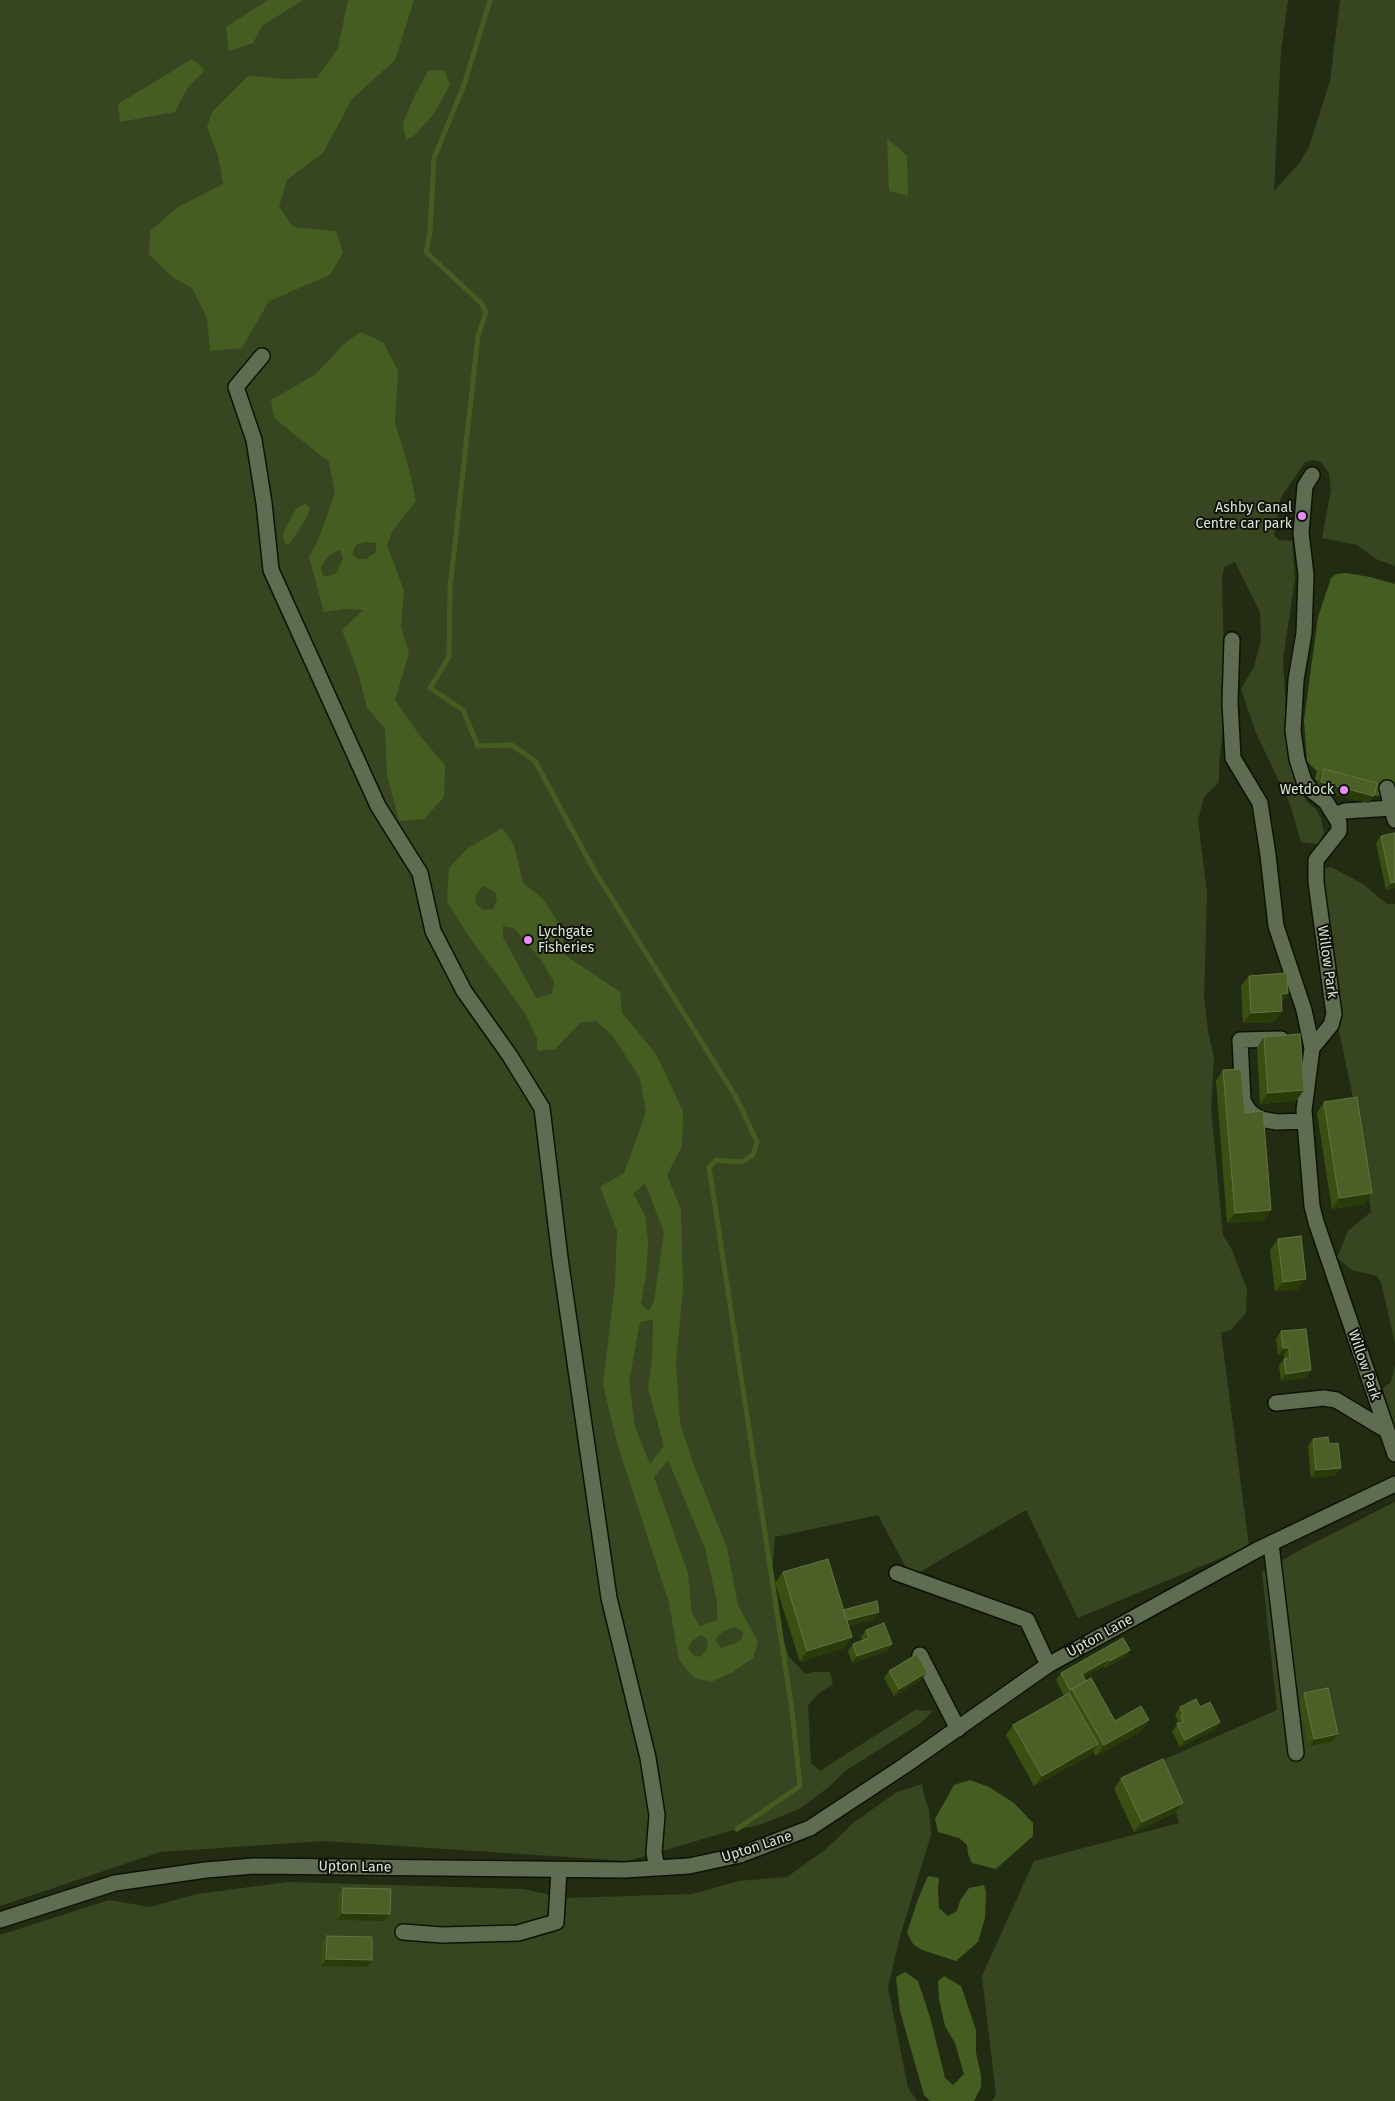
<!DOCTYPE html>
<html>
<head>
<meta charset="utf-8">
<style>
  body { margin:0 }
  canvas { display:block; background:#222c13 }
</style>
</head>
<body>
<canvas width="1395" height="2101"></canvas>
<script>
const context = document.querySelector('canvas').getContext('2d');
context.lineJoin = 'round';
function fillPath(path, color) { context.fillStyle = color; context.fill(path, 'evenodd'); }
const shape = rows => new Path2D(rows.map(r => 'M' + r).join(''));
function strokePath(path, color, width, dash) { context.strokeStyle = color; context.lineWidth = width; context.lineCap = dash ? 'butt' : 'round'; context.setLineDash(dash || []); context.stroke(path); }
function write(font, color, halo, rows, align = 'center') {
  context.font = font + ' "Fira Sans",sans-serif'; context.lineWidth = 4; context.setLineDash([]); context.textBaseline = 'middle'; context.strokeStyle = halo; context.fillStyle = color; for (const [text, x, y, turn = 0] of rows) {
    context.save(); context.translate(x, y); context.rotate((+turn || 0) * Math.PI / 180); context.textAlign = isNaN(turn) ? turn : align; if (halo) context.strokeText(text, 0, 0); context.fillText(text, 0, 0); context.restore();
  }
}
fillPath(shape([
  [0,0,1288,0,1281,51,1274,191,1300,162,1309,147,1330,81,1340,0,1395,0,1395,566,1378,560,1357,545,1322,538,1331,490,1329,473,1321,462,1312,460,1305,462,1281,497,1274,535,1279,540,1292,541,1295,578,1283,660,1286,713,1294,775,1307,802,1316,809,1321,819,1324,833,1318,844,1301,842,1290,804,1256,733,1241,689,1254,667,1261,640,1260,612,1235,562,1224,567,1222,579,1225,711,1219,765,1219,782,1204,797,1198,820,1207,894,1204,997,1208,1031,1214,1058,1211,1108,1223,1235,1231,1248,1247,1289,1246,1313,1231,1330,1221,1333,1249,1546,1078,1618,1026,1510,911,1577,878,1515,775,1537,772,1573,780,1629,789,1657,805,1674,813,1672,830,1672,833,1684,818,1694,808,1705,811,1763,820,1771,915,1710,933,1711,918,1725,845,1771,829,1787,799,1809,757,1826,737,1829,628,1861,324,1841,160,1852,0,1906],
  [1331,867,1363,884,1387,904,1395,904,1395,1343,1381,1282,1377,1276,1352,1270,1337,1258,1348,1231,1371,1212,1359,1126,1338,1026,1323,894,1323,868],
  [1395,1365,1395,1434,1378,1393,1391,1382],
  [1395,1502,1395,2101,992,2101,996,2095,982,1976,1034,1861,1179,1823,1161,1761,1277,1710,1262,1572,1302,1549],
  [922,1784,925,1799,929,1810,931,1835,901,1933,888,1987,908,2088,917,2101,0,2101,0,1935,109,1900,150,1907,197,1894,288,1882,523,1889,566,1898,692,1894,739,1881,787,1877,825,1850,853,1823,897,1792]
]), '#374621');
fillPath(shape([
  [268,0,303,0,262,26,253,43,229,51,226,27],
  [348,0,414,0,395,60,352,99,323,153,287,180,279,207,293,227,336,231,343,252,330,275,269,301,242,348,210,351,207,318,192,288,172,277,149,254,150,231,178,207,223,184,218,155,207,127,212,112,248,76,287,79,317,78,338,48],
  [192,59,205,70,188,87,175,112,120,122,118,104],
  [444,70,450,85,433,115,414,136,406,140,403,123,415,95,428,71],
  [887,138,907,156,908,196,889,191],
  [360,332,383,342,398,371,395,423,409,469,416,501,393,530,387,545,404,591,401,627,409,653,395,700,420,736,445,765,444,797,424,819,399,821,387,774,385,729,367,708,357,669,342,630,363,610,344,609,324,612,309,557,318,540,335,493,329,462,274,418,271,400,316,374,344,344],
  [365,542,376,543,376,552,366,559,358,559,352,554,356,545],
  [340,550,343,559,336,573,326,577,322,574,321,567,329,555],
  [306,503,310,509,307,517,289,545,284,542,283,533,296,509],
  [1346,573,1370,577,1395,584,1395,828,1386,798,1315,780,1317,771,1307,762,1304,720,1318,617,1331,578,1336,574],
  [502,828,514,845,523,883,542,898,561,926,565,955,620,992,622,1013,656,1054,683,1111,682,1146,667,1175,681,1210,683,1289,676,1362,680,1423,693,1463,727,1548,738,1605,758,1642,753,1658,733,1672,711,1682,694,1678,679,1660,669,1603,618,1446,603,1385,615,1283,617,1231,600,1187,624,1173,646,1112,640,1078,612,1035,596,1021,580,1023,555,1049,537,1051,537,1038,525,1013,468,935,447,901,449,868,467,849],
  [483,886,495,892,497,900,493,909,483,910,475,903,476,895],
  [503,926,514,928,541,960,554,982,552,994,536,998,503,937],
  [645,1183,664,1232,654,1301,649,1311,641,1304,646,1274,648,1242,645,1215,633,1194],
  [653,1320,652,1361,648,1388,664,1446,650,1464,635,1427,629,1382,640,1322],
  [668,1460,705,1548,717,1602,717,1620,700,1626,692,1614,688,1573,654,1477],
  [735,1627,743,1632,742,1639,734,1644,721,1648,715,1640,722,1632],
  [701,1635,708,1640,707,1649,701,1657,693,1655,688,1648,692,1641],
  [970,1780,989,1787,1014,1803,1033,1823,1033,1836,996,1869,972,1863,968,1854,967,1845,959,1838,938,1832,935,1819,954,1785],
  [928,1876,939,1878,938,1889,939,1908,948,1916,957,1911,960,1901,969,1888,984,1885,986,1892,985,1918,978,1942,956,1961,922,1950,913,1944,907,1933,918,1899],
  [905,1972,918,1981,930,2017,945,2078,953,2085,964,2074,955,2043,945,2026,939,1999,938,1981,944,1976,961,1986,976,2030,976,2053,981,2075,981,2087,974,2101,930,2101,924,2095,900,2011,896,1977]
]), '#465d21');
strokePath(shape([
  [490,0,464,85,434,158,430,232,426,252,481,303,486,312,478,336,450,588,449,657,430,688,463,710,478,746,512,745,535,761,594,870,737,1099,757,1142,753,1155,742,1162,716,1160,709,1167,792,1710,800,1786,737,1829]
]), '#465d21', 5);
const minor = shape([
  [262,356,236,387,254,440,264,503,271,570,378,806,420,873,433,931,464,991,510,1056,542,1108,560,1258,609,1598,648,1758,657,1815,654,1853,657,1868],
  [1312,475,1305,486,1301,533,1306,575,1304,633,1296,680,1293,731,1297,759,1304,781,1311,790,1326,802,1339,823,1339,831,1316,860,1316,882,1334,1014,1331,1025,1312,1048,1304,1110,1312,1206,1316,1222,1395,1454],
  [1232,640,1230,702,1233,758,1260,803,1268,855,1276,926,1304,1010,1312,1048],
  [1387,788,1395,820],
  [1334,815,1345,811,1392,808],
  [1281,1039,1240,1040,1243,1101,1250,1112,1260,1119,1277,1122,1305,1121],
  [1276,1403,1324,1398,1336,1400,1386,1430],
  [1271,1544,1296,1753],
  [897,1573,1027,1620,1048,1665],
  [920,1655,958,1729],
  [0,1920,115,1883,206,1870,254,1866,624,1870,689,1866,740,1855,810,1828,904,1766,1048,1665,1257,1550,1395,1484],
  [403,1932,442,1935,518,1933,556,1922,559,1870]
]);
strokePath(minor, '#0b1401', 18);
strokePath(minor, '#606c51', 15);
fillPath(shape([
  [1324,769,1369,803,1316,790,1319,776],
  [1381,836,1395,888,1386,890,1376,843],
  [1249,976,1275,1022,1243,1023,1241,986],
  [1264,1037,1304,1090,1296,1101,1260,1104,1257,1047],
  [1223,1070,1245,1113,1271,1210,1264,1220,1227,1223,1216,1081],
  [1324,1102,1365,1204,1332,1209,1317,1113],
  [1278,1239,1299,1289,1275,1292,1270,1250],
  [1281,1331,1311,1370,1306,1378,1281,1381,1279,1366,1284,1359,1284,1355,1278,1355,1276,1339],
  [1313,1439,1329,1444,1336,1475,1311,1478,1308,1446],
  [783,1572,843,1610,874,1619,848,1626,852,1637,844,1648,800,1662,775,1583],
  [866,1630,892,1644,887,1651,852,1663,848,1651,853,1644,862,1641,861,1637],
  [1123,1638,1125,1657,1105,1668,1104,1666,1083,1677,1115,1721,1149,1720,1141,1731,1096,1756,1093,1751,1090,1755,1034,1786,1006,1735,1013,1725,1064,1696,1056,1680,1061,1673],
  [889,1671,922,1679,894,1696,884,1678],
  [1304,1693,1333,1741,1309,1746,1299,1700],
  [1180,1707,1200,1707,1215,1730,1180,1747,1172,1731,1177,1725,1176,1723,1178,1721,1175,1715],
  [1121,1778,1183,1803,1175,1813,1134,1832,1114,1789],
  [343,1888,385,1921,337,1920,338,1895],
  [327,1936,367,1967,321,1966,322,1943]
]), '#3b4f12');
fillPath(shape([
  [1321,782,1374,796,1369,803,1316,790],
  [1395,882,1395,888,1386,890,1391,883],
  [1288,993,1281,1004,1281,994],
  [1282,1011,1275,1022,1243,1023,1251,1013],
  [1304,1090,1296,1101,1260,1104,1268,1093],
  [1372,1193,1365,1204,1332,1209,1339,1198],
  [1271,1210,1264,1220,1227,1223,1235,1213],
  [1306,1279,1299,1289,1275,1292,1283,1282],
  [1283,1348,1289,1348,1284,1355,1278,1355],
  [1311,1370,1306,1378,1281,1381,1286,1374],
  [1341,1468,1336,1475,1311,1478,1316,1470],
  [879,1612,874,1619,841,1628,846,1621],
  [852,1637,844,1648,800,1662,807,1651],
  [892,1644,887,1651,852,1663,857,1656],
  [1130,1650,1125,1657,1105,1668,1110,1661],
  [1109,1659,1104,1666,1077,1681,1082,1674],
  [927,1672,922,1679,894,1696,899,1689],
  [1149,1720,1141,1731,1096,1756,1104,1745],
  [1220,1722,1215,1730,1180,1747,1185,1740],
  [1338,1734,1333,1741,1309,1746,1314,1739],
  [1098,1744,1090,1755,1034,1786,1042,1776],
  [1183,1803,1175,1813,1134,1832,1142,1822],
  [342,1913,390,1914,385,1921,337,1920],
  [326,1959,372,1960,367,1967,321,1966]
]), '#2a3a09');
const building = shape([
  [1324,769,1377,783,1374,796,1321,782,1324,769],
  [1395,833,1395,882,1391,883,1381,836,1395,833],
  [1287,973,1288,993,1281,994,1282,1011,1251,1013,1249,976,1287,973],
  [1300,1034,1304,1090,1268,1093,1264,1037,1300,1034],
  [1241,1069,1245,1113,1263,1111,1271,1210,1235,1213,1223,1070,1241,1069],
  [1357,1097,1372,1193,1339,1198,1324,1102,1357,1097],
  [1301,1236,1306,1279,1283,1282,1278,1239,1301,1236],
  [1306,1329,1311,1370,1286,1374,1284,1359,1290,1358,1289,1348,1283,1348,1281,1331,1306,1329],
  [1328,1437,1329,1444,1338,1443,1341,1468,1316,1470,1313,1439,1328,1437],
  [828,1559,852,1637,807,1651,783,1572,828,1559],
  [877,1601,879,1612,846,1620,843,1610,877,1601],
  [884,1623,892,1644,857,1656,853,1644,869,1638,866,1630,884,1623],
  [1123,1638,1130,1650,1110,1661,1109,1659,1082,1674,1086,1681,1070,1690,1061,1673,1123,1638],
  [917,1654,927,1672,899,1689,889,1671,917,1654],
  [1091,1678,1115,1721,1141,1706,1149,1720,1104,1745,1072,1689,1091,1678],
  [1328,1688,1338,1734,1314,1739,1304,1693,1328,1688],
  [1069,1693,1098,1744,1042,1776,1013,1725,1069,1693],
  [1196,1699,1200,1707,1210,1702,1220,1722,1185,1740,1177,1724,1183,1722,1181,1716,1183,1715,1180,1707,1196,1699],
  [1163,1759,1183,1803,1142,1822,1121,1778,1163,1759],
  [343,1888,391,1889,390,1914,342,1913,343,1888],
  [327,1936,372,1937,372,1960,326,1959,327,1936]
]);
fillPath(building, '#4c5f27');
strokePath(building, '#637442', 1);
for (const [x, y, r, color] of [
  [1302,516,5,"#e98dfe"],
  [1344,790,5,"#e98dfe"],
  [528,940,5,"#e98dfe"]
]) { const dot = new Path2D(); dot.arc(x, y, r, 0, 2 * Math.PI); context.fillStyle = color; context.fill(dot); strokePath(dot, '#0e1208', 2); }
write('14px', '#dce4d4', '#0e1208', [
  ["Ashby Canal",1292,508],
  ["Centre car park",1292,524],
  ["Wetdock",1334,790],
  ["Lychgate",538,932,"left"],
  ["Fisheries",538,948,"left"]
], 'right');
write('14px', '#dce4d4', '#0e1208', [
  ["Willow Park",1327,962,82],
  ["Willow Park",1364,1365,71],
  ["Upton Lane",1100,1636,-29],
  ["Upton Lane",757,1847,-18],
  ["Upton Lane",355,1867,1]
]);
</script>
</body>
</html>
